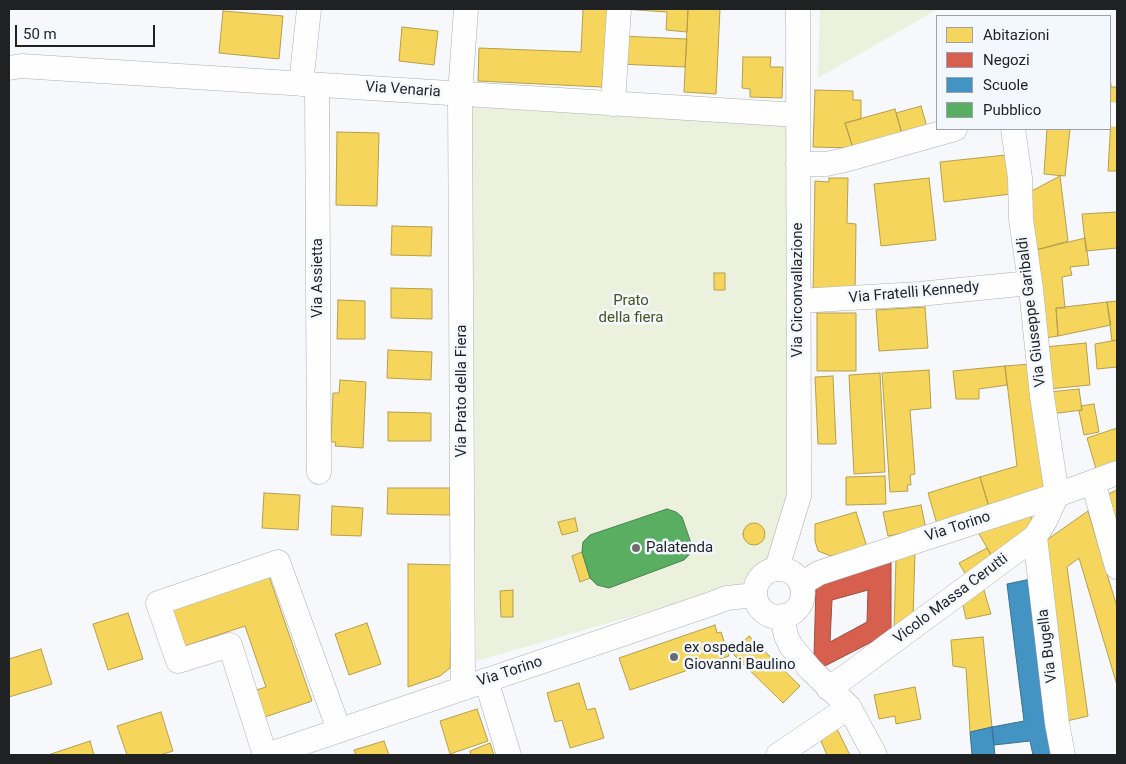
<!DOCTYPE html>
<html>
<head>
<meta charset="utf-8">
<style>
  body { margin:0 }
  #map { position:relative; width:1126px; height:764px; overflow:hidden; background:#f6f8fb; font-family:Roboto,sans-serif }
  canvas { display:block }
  .frame { position:absolute; inset:0; border:10px solid #1f2123; pointer-events:none }
  .legend { position:absolute; left:936px; top:15px; width:175px; height:115px; box-sizing:border-box; background:#f3f8fe; border:1px solid #9ea2a6; margin:0; padding:6px 9px; list-style:none; font-size:15px; color:#1f2123 }
  .legend li { display:flex; align-items:center; gap:10px; height:25px }
  .legend b { width:25px; border:1px solid #9ea2a6 }
  .scale { position:absolute; left:15px; top:25px; width:140px; height:22px; box-sizing:border-box; border:2px solid #1f2123; border-top:0; padding-left:6px; font-size:15px; line-height:18px; white-space:nowrap; color:#1f2123; -webkit-text-stroke:4px #f3f8fe; paint-order:stroke }
</style>
</head>
<body>
<div id="map">
<canvas width="1126" height="764"></canvas>
<div class="frame"></div>
<ul class="legend">
<li><b style="height:14px;background:#f6d55c"></b>Abitazioni</li>
<li><b style="height:14px;background:#d6604d"></b>Negozi</li>
<li><b style="height:14px;background:#4393c3"></b>Scuole</li>
<li><b style="height:14px;background:#5aae61"></b>Pubblico</li>
</ul>
<div class="scale">50 m</div>
</div>
<script>
const context = document.querySelector('canvas').getContext('2d');
context.lineJoin = 'round';
function fillPath(path, color) { context.fillStyle = color; context.fill(path, 'evenodd'); }
const shape = rows => new Path2D(rows.map(r => 'M' + r).join(''));
function strokePath(path, color, width, dash) { context.strokeStyle = color; context.lineWidth = width; context.lineCap = dash ? 'butt' : 'round'; context.setLineDash(dash || []); context.stroke(path); }
function write(font, color, halo, rows, align = 'center') {
  context.font = font + ' Roboto,sans-serif'; context.lineWidth = 5; context.setLineDash([]); context.textBaseline = 'middle'; context.strokeStyle = halo; context.fillStyle = color; for (const [text, x, y, turn = 0] of rows) {
    context.save(); context.translate(x, y); context.rotate((+turn || 0) * Math.PI / 180); context.textAlign = isNaN(turn) ? turn : align; if (halo) context.strokeText(text, 0, 0); context.fillText(text, 0, 0); context.restore();
  }
}
fillPath(shape([
  [820,9,938,9,818,78],
  [472,106,788,124,790,495,770,560,745,584,476,661]
]), '#ecf1de');
const homes = shape([
  [583,9,613,9,610,72,603,71,602,87,478,81,479,48,581,52,583,9],
  [623,9,688,9,687,32,666,30,667,12,623,9],
  [688,9,720,9,716,94,684,92,688,9],
  [223,11,283,16,279,59,219,53,223,11],
  [402,27,438,31,434,65,399,61,402,27],
  [621,36,687,39,685,67,620,64,621,36],
  [743,57,771,57,770,67,783,67,782,98,750,97,750,89,742,88,743,57],
  [1110,74,1111,87,1117,87,1117,106,1110,105,1110,74],
  [815,90,853,91,853,100,861,100,861,119,845,123,853,148,813,147,815,90],
  [921,106,927,127,902,134,896,113,921,106],
  [895,109,902,134,853,148,845,123,895,109],
  [1111,119,1117,120,1117,171,1108,171,1111,119],
  [1047,129,1070,129,1065,176,1044,174,1047,129],
  [337,132,379,133,377,206,336,205,337,132],
  [1006,155,1011,194,944,202,940,162,1006,155],
  [1060,176,1068,241,1036,250,1028,193,1060,176],
  [829,178,848,178,847,223,856,224,855,295,813,294,815,181,829,182,829,178],
  [929,178,936,240,881,246,874,184,929,178],
  [1117,212,1117,248,1086,251,1082,214,1117,212],
  [392,226,432,227,431,256,391,255,392,226],
  [1085,238,1089,265,1070,267,1072,275,1062,277,1065,308,1056,308,1058,336,1045,338,1036,250,1085,238],
  [714,273,725,273,725,290,714,290,714,273],
  [391,288,432,289,432,319,391,318,391,288],
  [338,300,365,301,365,339,337,339,338,300],
  [1117,301,1117,340,1112,341,1107,302,1117,301],
  [1107,302,1111,325,1058,336,1056,308,1107,302],
  [925,307,928,348,879,351,876,310,925,307],
  [817,313,856,313,856,371,817,371,817,313],
  [1117,340,1117,367,1097,369,1095,344,1117,340],
  [1086,343,1090,385,1049,389,1045,347,1086,343],
  [388,350,432,352,431,380,387,378,388,350],
  [1031,364,1047,490,989,507,980,477,1017,466,1005,366,1031,364],
  [1005,366,1007,385,979,389,979,399,956,399,953,371,1005,366],
  [929,370,931,408,910,410,915,474,910,475,911,485,907,485,908,491,890,492,882,373,929,370],
  [880,373,885,472,854,474,849,375,880,373],
  [833,376,836,444,818,444,815,377,833,376],
  [340,380,366,382,363,448,335,446,336,442,331,442,333,393,339,393,340,380],
  [1079,389,1082,410,1051,414,1049,392,1079,389],
  [1094,404,1099,432,1084,435,1079,411,1082,410,1081,406,1094,404],
  [388,412,431,413,431,441,388,441,388,412],
  [1117,428,1117,463,1096,469,1087,438,1117,428],
  [885,476,886,504,846,505,846,477,885,476],
  [980,477,989,507,937,524,928,493,980,477],
  [388,488,450,488,450,515,387,514,388,488],
  [1117,490,1117,528,1108,494,1117,490],
  [264,493,300,495,298,530,262,528,264,493],
  [921,505,926,529,888,536,883,512,921,505],
  [332,506,363,508,361,536,331,535,332,506],
  [1088,511,1117,607,1117,685,1079,558,1067,567,1088,716,1067,721,1038,546,1088,511],
  [856,512,867,547,831,556,818,551,815,541,815,524,856,512],
  [1030,514,1035,528,994,560,978,532,1030,514],
  [575,518,578,531,562,535,558,522,575,518],
  '743 534a11 11 0 1 1 22 0a11 11 0 1 1-22 0Z',
  [987,548,994,560,967,577,959,563,987,548],
  [582,552,590,578,580,582,572,556,582,552],
  [915,552,913,619,894,631,896,558,915,552],
  [408,564,452,565,450,668,440,676,408,687,408,564],
  [269,576,312,701,262,718,253,691,266,687,245,626,185,646,172,609,269,576],
  [983,587,991,614,966,619,962,601,983,587],
  [513,590,513,617,501,617,500,591,513,590],
  [128,613,143,659,108,670,93,624,128,613],
  [367,623,381,664,349,675,335,634,367,623],
  [715,625,717,633,721,632,729,656,630,690,619,658,715,625],
  [749,636,800,686,783,703,732,653,749,636],
  [983,637,992,727,970,732,966,668,953,666,951,640,983,637],
  [41,649,52,684,9,697,9,659,41,649],
  [579,683,587,710,595,708,604,738,570,748,562,720,555,722,547,693,579,683],
  [915,687,921,719,896,724,895,716,879,719,874,695,915,687],
  [477,709,488,741,450,754,440,721,477,709],
  [161,712,173,751,160,755,127,755,117,726,161,712],
  [837,729,850,755,827,755,820,739,837,729],
  [90,741,94,755,48,755,90,741],
  [384,741,389,755,356,755,354,750,384,741],
  [490,743,494,755,471,755,470,751,490,743]
]);
fillPath(homes, '#f6d55c');
strokePath(homes, '#b69f4b', 1);
const shops = shape([
  [891,560,891,632,821,668,814,656,816,586,891,560],
  [868,590,867,622,830,642,832,600,868,590]
]);
fillPath(shops, '#d6604d');
strokePath(shops, '#9f4d40', 1);
const schools = shape([
  [1031,579,1056,755,1033,755,1030,741,994,745,992,727,1024,721,1007,584,1031,579],
  [992,727,995,755,972,755,970,732,992,727]
]);
fillPath(schools, '#4393c3');
strokePath(schools, '#387193', 1);
const public = shape([
  [667,509,676,512,682,517,691,543,690,554,684,560,609,588,597,585,590,578,582,552,583,542,590,535,667,509]
]);
fillPath(public, '#5aae61');
strokePath(public, '#48844e', 1);
const minor = shape([
  [9,68,21,66,798,115],
  [301,84,309,9],
  [317,85,319,472],
  [613,104,619,9],
  [1110,114,1117,115],
  [798,164,826,164,845,160,955,129],
  [799,301,919,294,1030,283],
  [1093,482,1117,567],
  [1035,537,1057,723,1063,755],
  [777,568,799,496,798,9],
  '755 593a24 24 0 1 1 48 0a24 24 0 1 1-48 0Z',
  [801,584,819,573,1057,495,1117,473],
  [782,616,786,636,791,646,810,669,849,707,875,755],
  [486,680,509,755],
  [463,688,460,94,466,9],
  [828,688,844,678,1035,537,1045,521,1057,495,1042,396,1031,289,1021,219,1020,178,1013,129],
  [265,755,230,645,178,661,158,603,278,562,339,730],
  [267,755,711,604,727,598,755,595],
  [778,755,849,707]
]);
strokePath(minor, '#aeafb2', 25);
strokePath(minor, '#fefefe', 24);
for (const [x, y, r, color] of [
  [636,548,5,"#6a6c6f"],
  [674,657,5,"#6a6c6f"]
]) { const dot = new Path2D(); dot.arc(x, y, r, 0, 2 * Math.PI); context.fillStyle = color; context.fill(dot); strokePath(dot, '#f3f8fe', 2); }
write('15px', '#1f2123', '#f3f8fe', [
  ["Via Venaria",403,90,4],
  ["Via Assietta",318,278,-90],
  ["Via Circonvallazione",798,290,-90],
  ["Via Fratelli Kennedy",914,293,-5],
  ["Via Giuseppe Garibaldi",1032,312,-97],
  ["Via Prato della Fiera",462,391,-90],
  ["Via Torino",958,527,-18],
  ["Vicolo Massa Cerutti",951,599,-37],
  ["Via Bugella",1048,646,-97],
  ["Via Torino",510,672,-18]
]);
write('15px', '#49541a', '#f3f8fe', [
  ["Prato",631,301],
  ["della fiera",631,318]
]);
write('15px', '#1f2123', '#f3f8fe', [
  ["Palatenda",646,548],
  ["ex ospedale",684,648],
  ["Giovanni Baulino",684,665]
], 'left');
</script>
</body>
</html>
